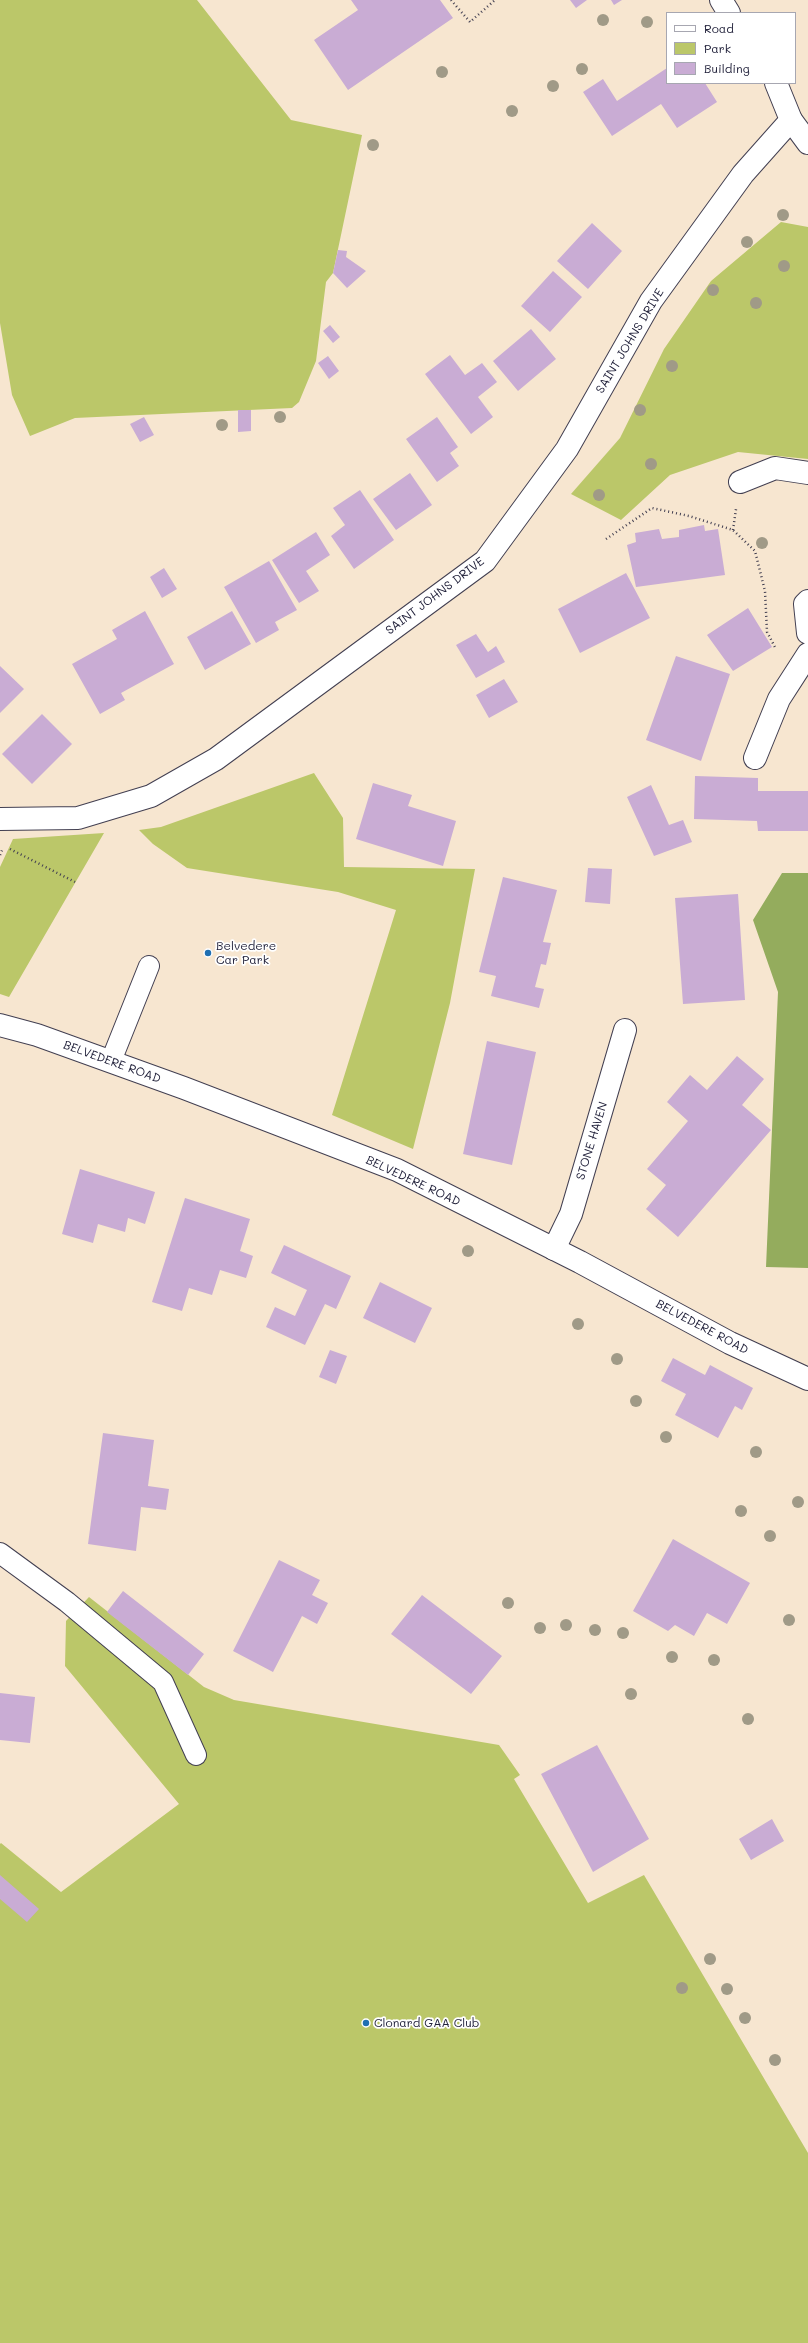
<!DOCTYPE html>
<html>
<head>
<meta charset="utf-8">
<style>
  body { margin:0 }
  #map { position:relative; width:808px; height:2343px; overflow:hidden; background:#f7e6d0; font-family:Mali,sans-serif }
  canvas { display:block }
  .legend { position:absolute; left:666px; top:12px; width:130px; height:72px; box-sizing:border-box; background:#fff; border:1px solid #a7a7b1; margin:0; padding:5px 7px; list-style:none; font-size:12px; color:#22223b }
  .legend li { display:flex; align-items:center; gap:8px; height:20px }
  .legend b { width:20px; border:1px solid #a7a7b1 }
</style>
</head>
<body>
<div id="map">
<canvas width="808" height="2343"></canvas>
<ul class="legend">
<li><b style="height:5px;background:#fff"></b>Road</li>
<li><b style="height:11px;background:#bbc769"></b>Park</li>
<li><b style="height:11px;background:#c9acd4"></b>Building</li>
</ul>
</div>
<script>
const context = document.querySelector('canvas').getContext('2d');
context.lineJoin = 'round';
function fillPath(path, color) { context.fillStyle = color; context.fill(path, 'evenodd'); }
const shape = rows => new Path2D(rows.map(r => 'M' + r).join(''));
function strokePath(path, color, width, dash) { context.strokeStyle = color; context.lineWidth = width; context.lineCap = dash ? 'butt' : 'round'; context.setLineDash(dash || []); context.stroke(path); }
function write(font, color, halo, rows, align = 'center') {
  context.font = font + ' Mali,sans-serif'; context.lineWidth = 3.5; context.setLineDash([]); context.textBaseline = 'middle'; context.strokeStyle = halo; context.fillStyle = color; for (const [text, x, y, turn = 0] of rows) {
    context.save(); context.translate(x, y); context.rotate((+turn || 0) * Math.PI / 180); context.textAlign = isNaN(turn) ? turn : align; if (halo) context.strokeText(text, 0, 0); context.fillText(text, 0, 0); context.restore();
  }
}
fillPath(shape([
  [0,0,197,0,291,120,362,135,333,273,326,282,316,361,299,402,292,408,75,418,30,436,12,395,0,323],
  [781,222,808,227,808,459,738,452,670,475,621,520,571,494,620,438,664,349,711,281],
  [314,773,343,818,344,867,475,869,450,1003,413,1149,332,1115,396,910,338,892,187,868,153,844,139,830,161,827],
  [104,833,9,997,0,994,0,867,13,839],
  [89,1597,204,1687,234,1700,499,1745,520,1775,514,1779,588,1903,644,1875,808,2153,808,2343,0,2343,0,1844,1,1843,61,1892,179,1804,65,1666,66,1621]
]), '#bbc769');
fillPath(shape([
  [782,873,808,873,808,1268,766,1267,778,992,753,920]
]), '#94ac5d');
fillPath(shape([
  [351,0,440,0,453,18,348,90,314,40,358,10],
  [570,0,587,0,576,8],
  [611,0,622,0,614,5],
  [667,68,667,83,705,83,717,102,677,128,661,104,612,136,583,92,603,79,617,101],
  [592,223,622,251,588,289,557,261],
  [338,250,347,251,346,257,366,271,347,288,333,273],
  [553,271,582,297,550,332,521,306],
  [330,325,340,337,333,343,323,331],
  [531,329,556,359,518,391,493,361],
  [450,355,465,375,482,363,497,382,478,397,493,417,471,434,425,374],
  [328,356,339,371,329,379,318,363],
  [238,410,251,410,251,431,238,432],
  [144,417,154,435,140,442,130,424],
  [437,417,458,447,450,453,459,466,437,482,406,439],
  [410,473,432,505,396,530,373,499],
  [360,490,394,540,354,569,331,536,345,525,333,508],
  [704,525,705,531,718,529,725,575,636,587,627,545,636,542,635,533,659,529,662,539,679,537,679,530],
  [316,532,330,555,306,571,319,591,299,603,272,560],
  [269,561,297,610,275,622,279,630,256,643,224,587],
  [164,568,177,589,162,598,150,577],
  [626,573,650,618,580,653,558,609],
  [748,608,772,647,733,671,707,635],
  [145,611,174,664,121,693,125,700,100,714,72,664,117,639,112,630],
  [232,611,251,644,205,670,187,637],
  [476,634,488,652,496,646,505,662,476,678,456,645],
  [676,656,730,674,701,761,646,740],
  [0,666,24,689,0,713],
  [504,679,518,702,489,718,476,695],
  [42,714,72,744,32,784,2,754],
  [695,776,758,778,758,791,808,791,808,831,758,831,757,821,694,819],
  [373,783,412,795,408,806,456,821,443,866,356,839],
  [651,785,669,825,683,820,692,842,654,856,627,797],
  [588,868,612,869,610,904,585,902],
  [503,877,557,890,543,942,551,943,546,965,541,964,535,987,544,989,539,1008,491,996,496,976,479,972],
  [738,894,745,1000,683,1004,675,898],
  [487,1041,536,1052,512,1165,463,1154],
  [737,1056,764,1079,742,1105,771,1130,678,1237,646,1209,666,1185,647,1169,688,1121,667,1102,690,1075,707,1090],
  [80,1169,155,1192,145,1224,128,1218,125,1232,98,1224,93,1243,62,1234],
  [185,1198,250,1219,240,1251,253,1256,246,1278,220,1270,212,1295,189,1288,182,1311,152,1302],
  [284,1245,351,1276,336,1309,325,1304,305,1345,266,1327,275,1307,295,1316,307,1290,271,1273],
  [380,1282,432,1308,415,1343,363,1318],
  [330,1350,347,1356,336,1384,319,1377],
  [673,1358,705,1375,710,1365,753,1388,742,1410,735,1406,718,1438,675,1415,686,1394,661,1381],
  [103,1433,154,1440,148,1486,169,1489,166,1510,141,1507,136,1551,88,1544],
  [673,1539,750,1583,727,1624,707,1613,694,1636,675,1625,668,1631,633,1611],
  [279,1560,320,1580,312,1595,328,1603,317,1624,302,1616,273,1672,233,1651],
  [123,1591,204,1654,188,1675,107,1612],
  [422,1595,502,1656,471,1694,391,1634],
  [0,1693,35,1697,30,1743,0,1740],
  [597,1745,649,1839,593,1872,541,1774],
  [772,1819,784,1841,751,1860,739,1839],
  [0,1875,39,1909,27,1922,0,1899]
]), '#c9acd4');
const service = shape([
  [111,1061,149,966],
  [0,1553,67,1602,163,1682,196,1755]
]);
const minor = shape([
  [791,120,808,143],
  [740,482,775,468,808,473],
  [808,601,805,604,808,633],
  [755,758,779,699,808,654],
  [554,1249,571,1214,625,1030]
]);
const tertiary = shape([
  [721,0,729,13],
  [0,819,78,818,151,796,216,759,485,561,567,449,651,301,743,174,791,120,776,83],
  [0,1025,37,1035,184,1088,397,1170,580,1262,730,1343,808,1379]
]);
strokePath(service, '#423f51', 22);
strokePath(minor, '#423f51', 24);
strokePath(tertiary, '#423f51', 24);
strokePath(shape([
  [451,0,470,22,495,0],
  [733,530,736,509],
  [606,539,652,508,689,516,733,530,755,551,765,591,767,632,776,649],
  [10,849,75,882],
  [0,855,3,848]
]), '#423f51', 2.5, [1, 3]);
strokePath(service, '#fff', 20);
strokePath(minor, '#fff', 22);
strokePath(tertiary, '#fff', 22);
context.fillStyle = '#a09a87';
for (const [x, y] of [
  [603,20],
  [647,22],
  [582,69],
  [442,72],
  [553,86],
  [512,111],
  [373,145],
  [783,215],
  [747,242],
  [784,266],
  [713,290],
  [756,303],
  [672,366],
  [640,410],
  [280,417],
  [222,425],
  [651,464],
  [599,495],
  [762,543],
  [468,1251],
  [578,1324],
  [617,1359],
  [636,1401],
  [666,1437],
  [756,1452],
  [798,1502],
  [741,1511],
  [770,1536],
  [508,1603],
  [789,1620],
  [566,1625],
  [540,1628],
  [595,1630],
  [623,1633],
  [672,1657],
  [714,1660],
  [631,1694],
  [748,1719],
  [710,1959],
  [682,1988],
  [727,1989],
  [745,2018],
  [775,2060]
]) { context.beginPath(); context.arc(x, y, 6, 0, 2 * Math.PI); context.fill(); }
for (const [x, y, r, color] of [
  [208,953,4,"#1f6fb2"],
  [366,2023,4,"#1f6fb2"]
]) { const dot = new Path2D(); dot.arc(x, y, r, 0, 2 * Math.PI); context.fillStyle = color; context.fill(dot); strokePath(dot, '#fff', 1.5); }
write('12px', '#22223b', '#fff', [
  ["SAINT JOHNS DRIVE",630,341,-59],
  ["SAINT JOHNS DRIVE",435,596,-37],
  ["BELVEDERE ROAD",112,1062,20],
  ["STONE HAVEN",592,1141,-73],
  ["BELVEDERE ROAD",413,1181,25],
  ["BELVEDERE ROAD",702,1327,28]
]);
write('12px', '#22223b', '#fff', [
  ["Belvedere",216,946],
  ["Car Park",216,960],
  ["Clonard GAA Club",374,2023]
], 'left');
</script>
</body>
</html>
